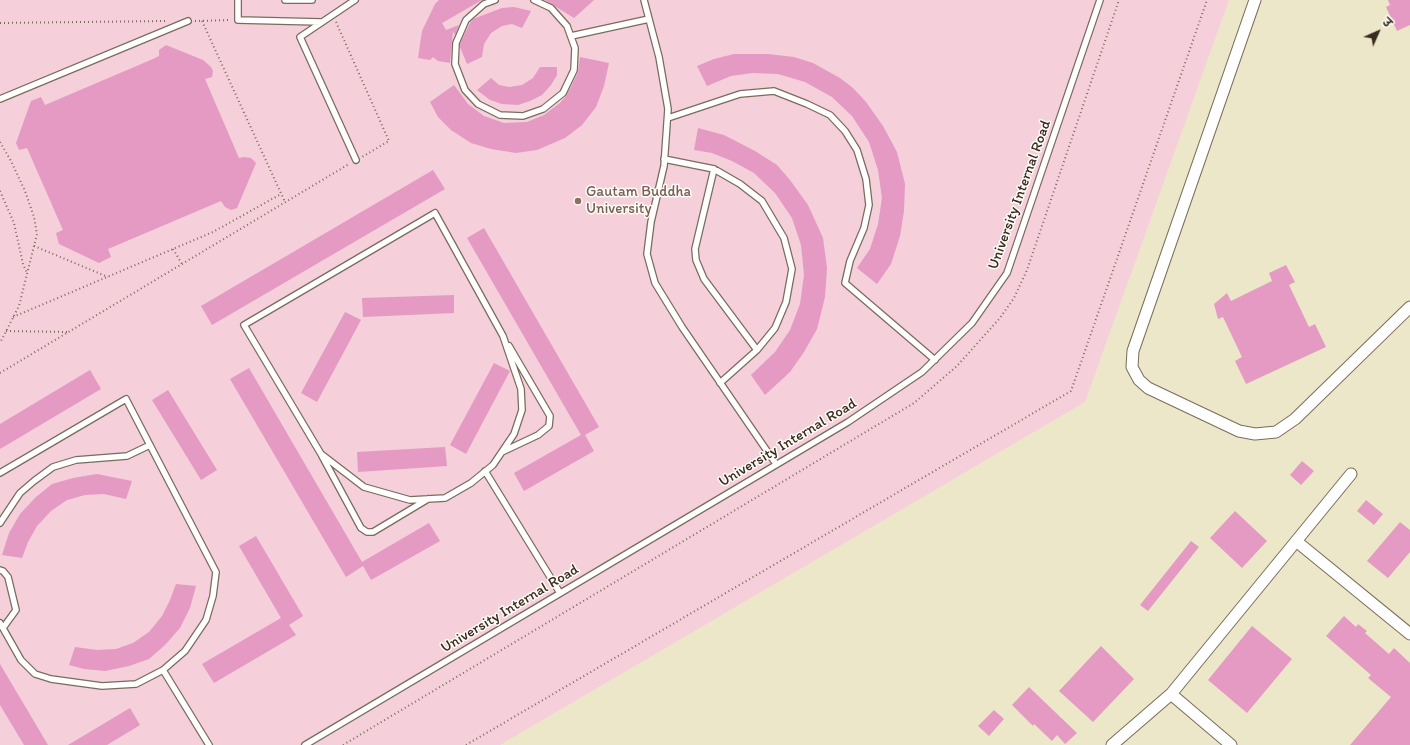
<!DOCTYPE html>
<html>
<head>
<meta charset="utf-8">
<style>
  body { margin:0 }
  #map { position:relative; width:1410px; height:745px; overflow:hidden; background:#ede7c9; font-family:Itim,"Playpen Sans Deva",sans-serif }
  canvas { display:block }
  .north { position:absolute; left:1358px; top:12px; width:40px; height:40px; -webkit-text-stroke:3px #fdfcf7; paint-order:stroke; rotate:45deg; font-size:11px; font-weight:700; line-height:16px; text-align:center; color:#3b2a1e }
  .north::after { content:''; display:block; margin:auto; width:14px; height:18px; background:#3b2a1e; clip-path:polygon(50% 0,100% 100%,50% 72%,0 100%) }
</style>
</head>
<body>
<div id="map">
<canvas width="1410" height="745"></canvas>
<div class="north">उ</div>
</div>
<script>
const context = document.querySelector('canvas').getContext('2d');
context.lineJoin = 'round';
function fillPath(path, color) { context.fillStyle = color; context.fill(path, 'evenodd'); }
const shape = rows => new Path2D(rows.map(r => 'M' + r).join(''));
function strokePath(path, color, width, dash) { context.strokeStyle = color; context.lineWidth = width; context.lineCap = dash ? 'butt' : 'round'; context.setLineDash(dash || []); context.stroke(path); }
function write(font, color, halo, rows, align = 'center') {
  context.font = font + ' Itim,sans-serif'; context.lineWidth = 3; context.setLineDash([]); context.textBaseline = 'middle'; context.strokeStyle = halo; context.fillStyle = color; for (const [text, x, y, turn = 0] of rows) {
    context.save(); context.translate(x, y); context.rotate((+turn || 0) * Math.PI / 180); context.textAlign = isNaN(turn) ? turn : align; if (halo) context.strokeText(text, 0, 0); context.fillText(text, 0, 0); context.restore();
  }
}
fillPath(shape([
  [0,0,1229,0,1085,402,500,745,0,745]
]), '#f5cfd9');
fillPath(shape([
  [439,0,482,0,442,23,446,30,459,25,455,35,453,31,450,63,438,61,433,57,430,60,418,58,422,31,435,4],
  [545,0,594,0,574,18],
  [1388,0,1410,0,1410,25,1397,31,1386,7,1390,5],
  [514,7,531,11,522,28,512,24,502,26,491,33,484,44,482,57,467,64,460,47,460,44,470,23,473,19,502,8],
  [166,45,203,60,211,67,213,71,212,77,205,79,239,158,244,157,251,158,256,163,237,208,231,210,225,207,221,201,108,249,111,257,99,263,59,244,56,233,63,230,27,148,19,150,16,143,31,101,41,97,45,105,153,59,159,56,159,50],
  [734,54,768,54,794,57,813,63,840,78,853,88,866,102,883,126,897,152,905,184,904,211,900,236,891,264,877,284,857,268,870,249,878,224,882,198,878,170,869,142,852,116,832,97,805,82,778,74,753,73,731,76,707,86,697,66,714,59],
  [580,57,609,63,604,86,596,107,582,125,565,138,537,150,516,153,491,149,471,143,451,130,438,117,430,102,454,85,468,104,484,116,504,123,527,122,544,115,560,103,566,96,571,87,578,72],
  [540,67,557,67,557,75,551,85,542,95,530,101,518,105,502,104,490,100,477,90,491,78,499,85,509,87,522,85,533,78],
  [698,128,724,135,755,151,777,165,790,180,808,205,823,238,827,268,825,297,817,329,804,352,790,372,765,395,751,375,775,352,790,330,800,304,804,275,801,245,792,218,775,193,754,173,732,161,712,153,694,150],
  [433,170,445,189,212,325,201,306],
  [484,228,599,427,585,435,594,451,524,491,514,473,581,435,467,238],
  [1286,265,1295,282,1289,285,1309,327,1315,324,1326,347,1246,384,1235,361,1242,357,1223,317,1218,319,1214,304,1227,293,1231,301,1272,281,1269,273],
  [454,295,454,313,363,317,362,298],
  [345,312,361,320,317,402,301,393],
  [494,363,510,371,466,454,450,445],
  [249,368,362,562,429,523,440,541,371,580,363,566,346,577,230,379],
  [90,370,101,389,0,449,0,424],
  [168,390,217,470,201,480,152,400],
  [445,447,447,466,358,472,357,452],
  [1302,461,1314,471,1301,485,1290,475],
  [97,474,132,481,126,499,104,494,85,495,67,500,51,511,37,526,28,542,22,558,2,555,9,533,20,514,36,497,52,484,73,478],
  [1366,500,1383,514,1374,525,1357,511],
  [1235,511,1267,541,1242,568,1210,538],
  [1400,522,1410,530,1410,552,1388,578,1367,561],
  [256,536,303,616,289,625,296,635,214,683,202,664,281,618,239,546],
  [1191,541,1199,547,1148,611,1140,605],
  [176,584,196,586,190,608,180,628,165,645,149,659,129,666,105,671,84,669,69,665,75,647,97,650,116,649,133,643,149,632,162,616,170,600],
  [1344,616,1356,627,1358,624,1367,631,1365,633,1389,654,1394,648,1410,663,1410,745,1350,745,1391,697,1368,678,1371,675,1326,636],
  [1252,626,1292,659,1247,713,1208,680],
  [1101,646,1134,679,1093,722,1059,691],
  [0,664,48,745,24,745,0,705],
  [1029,687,1077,733,1065,744,1057,735,1052,741,1034,724,1033,726,1012,705],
  [130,708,140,725,107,745,68,745],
  [994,710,1004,719,989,736,978,726]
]), '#e49ac3');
const service = shape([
  [238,0,238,20,321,22],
  [285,0,312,0],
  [355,0,300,37,356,160],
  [495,0,484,4,466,20,456,43,455,64,465,90,478,104,500,115,523,116,543,109,563,93,574,70,575,48,567,26,551,8,534,0],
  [644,0,659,57,668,109,664,166,651,222,647,254,655,283,682,327,776,464],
  [571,36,649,19],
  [0,99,188,21],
  [668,118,740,94,774,91,807,104,830,115,845,131,857,150,866,179,869,205,864,228,850,261,845,283,935,360],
  [664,159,714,169,740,184,762,201,784,238,792,269,786,302,775,328,757,350,720,383],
  [714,169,695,249,696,260,704,279,757,350],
  [435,213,503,336,521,389,522,410,514,434,493,465,471,483,445,498,410,500,364,487,321,454,244,325,435,213],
  [502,452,538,435,549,426,550,416,509,346],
  [322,456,361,528,367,532,373,532,428,499],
  [485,471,560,593],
  [0,473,126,399,216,572,213,596,206,620,185,651,163,670,136,684,102,686,51,679,35,674,21,660,0,623],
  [0,523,20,493,34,481,53,467,76,460,127,456,150,445],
  [0,570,3,571,8,577,16,610,3,628],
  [163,670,209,745],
  [305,745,848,422,922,372,972,323,1007,273,1100,0]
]);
const minor = shape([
  [1255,0,1133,351,1132,367,1139,380,1148,388,1239,431,1255,434,1276,432,1295,419,1410,307],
  [1296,541,1410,634],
  [1171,694,1231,745],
  [1112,745,1171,694,1351,474]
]);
strokePath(service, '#796c5a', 8);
strokePath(minor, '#796c5a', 13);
strokePath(shape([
  [195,21,231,20],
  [202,21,285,202],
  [336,22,389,141,362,157],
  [0,23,165,21],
  [0,142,11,161,25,191,34,217,37,234,19,306,0,343],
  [0,191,14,223,23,264,27,273],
  [34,246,108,277],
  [173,249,182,264],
  [13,317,213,232,281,194],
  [6,331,67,332],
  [0,373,349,164],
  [343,745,914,403,957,366,1000,318,1014,298,1027,270,1119,0],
  [466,745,1071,391,1207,0]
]), '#796c5a', 2, [1, 3]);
strokePath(service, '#fff', 5.5);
strokePath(minor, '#fff', 11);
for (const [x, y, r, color] of [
  [578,201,4,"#8d6e63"]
]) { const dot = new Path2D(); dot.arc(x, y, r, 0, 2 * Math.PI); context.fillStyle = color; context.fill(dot); strokePath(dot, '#fdfcf7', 1.5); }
write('15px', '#785e54', '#fdfcf7', [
  ["Gautam Buddha",586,192],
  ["University",586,209]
], 'left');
write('15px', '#3b2a1e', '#fdfcf7', [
  ["University Internal Road",1020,195,-70],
  ["University Internal Road",788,443,-31],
  ["University Internal Road",510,609,-31]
]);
</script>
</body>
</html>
